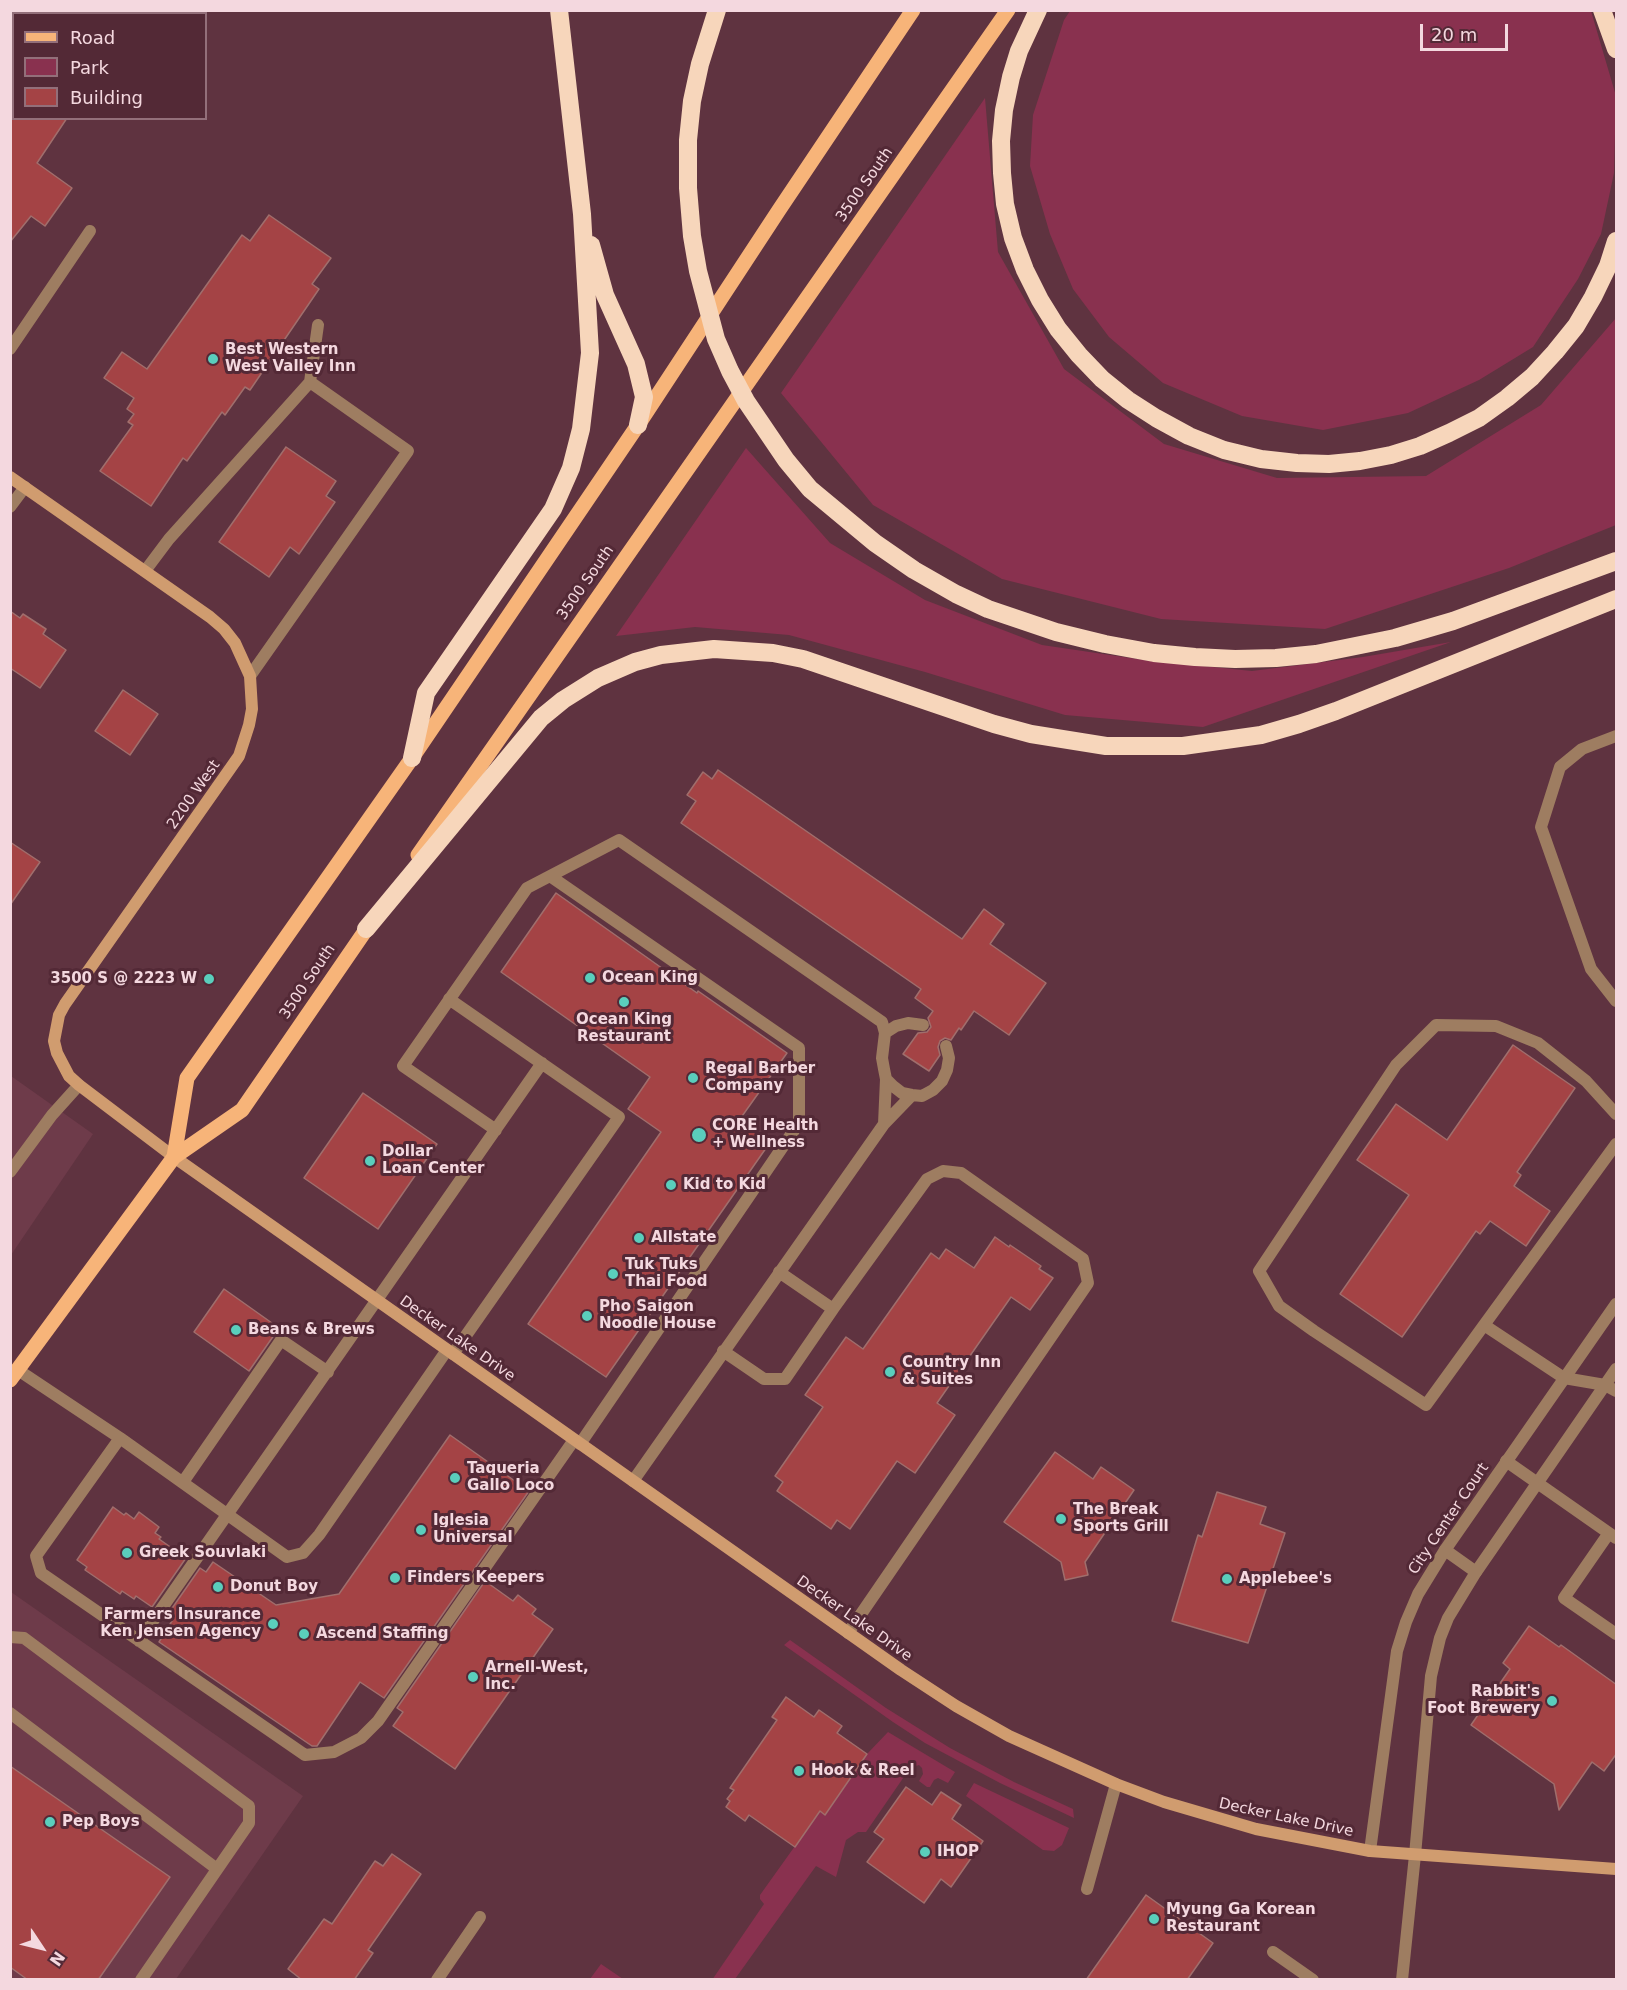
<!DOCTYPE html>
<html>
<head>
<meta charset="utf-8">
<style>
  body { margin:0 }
  #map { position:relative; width:1627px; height:1990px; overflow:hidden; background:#5f3340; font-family:"DejaVu Sans",sans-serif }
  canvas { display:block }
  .frame { position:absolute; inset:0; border:12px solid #f4d8df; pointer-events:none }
  .legend { position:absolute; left:12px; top:12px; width:195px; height:108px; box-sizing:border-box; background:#532936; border:2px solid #936f7a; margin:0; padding:8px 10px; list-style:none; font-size:18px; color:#f4d8df }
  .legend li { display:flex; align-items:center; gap:12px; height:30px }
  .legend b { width:30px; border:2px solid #936f7a }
  .north { position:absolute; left:12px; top:1918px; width:60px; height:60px; -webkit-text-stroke:4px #532936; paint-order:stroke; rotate:125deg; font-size:16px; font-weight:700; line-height:24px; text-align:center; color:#f4d8df }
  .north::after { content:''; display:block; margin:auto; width:21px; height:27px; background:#f4d8df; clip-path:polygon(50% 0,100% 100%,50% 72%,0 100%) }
  .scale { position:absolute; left:1420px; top:24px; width:88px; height:27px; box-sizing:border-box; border:3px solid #f4d8df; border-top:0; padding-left:8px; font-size:18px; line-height:21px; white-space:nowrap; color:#f4d8df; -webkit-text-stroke:4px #532936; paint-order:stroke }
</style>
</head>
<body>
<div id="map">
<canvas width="1627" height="1990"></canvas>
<div class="frame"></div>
<ul class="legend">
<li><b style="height:8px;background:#f7b479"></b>Road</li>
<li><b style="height:16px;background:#89314f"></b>Park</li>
<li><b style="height:16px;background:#a44345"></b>Building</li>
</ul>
<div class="north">N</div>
<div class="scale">20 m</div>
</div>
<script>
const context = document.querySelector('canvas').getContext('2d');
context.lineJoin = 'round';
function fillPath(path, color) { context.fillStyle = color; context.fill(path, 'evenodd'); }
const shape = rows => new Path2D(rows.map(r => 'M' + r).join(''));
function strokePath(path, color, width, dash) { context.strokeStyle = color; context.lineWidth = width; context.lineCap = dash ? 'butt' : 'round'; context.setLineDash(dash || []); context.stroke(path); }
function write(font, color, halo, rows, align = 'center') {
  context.font = font + ' "DejaVu Sans",sans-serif'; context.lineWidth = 6; context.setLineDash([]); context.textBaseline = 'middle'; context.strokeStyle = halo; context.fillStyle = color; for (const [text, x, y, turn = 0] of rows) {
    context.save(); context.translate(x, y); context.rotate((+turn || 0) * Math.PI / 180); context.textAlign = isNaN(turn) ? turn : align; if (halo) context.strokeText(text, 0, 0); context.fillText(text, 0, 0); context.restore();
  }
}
fillPath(shape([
  [11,1076,93,1134,11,1255],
  [11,1592,303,1796,176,1979,11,1979]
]), '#6e3b4a');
fillPath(shape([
  [1070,11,1591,11,1616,96,1614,173,1601,234,1578,279,1533,347,1479,380,1408,413,1323,430,1242,416,1163,383,1109,337,1073,289,1050,234,1030,166,1033,115,1064,20],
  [985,98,998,252,1064,369,1164,444,1277,478,1426,476,1541,405,1616,318,1616,525,1509,568,1325,629,1161,619,1002,579,873,505,781,393],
  [746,448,830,543,925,600,1042,645,1144,660,1252,671,1363,657,1451,642,1203,727,1065,715,925,672,789,635,695,627,616,636],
  [790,1640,886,1708,950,1748,1014,1782,1073,1809,1074,1818,1000,1783,925,1743,893,1722,784,1645],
  [888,1732,955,1772,948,1783,938,1778,934,1780,930,1787,927,1787,919,1781,923,1774,922,1768,919,1765,910,1768,866,1832,858,1832,846,1840,836,1877,816,1866,735,1979,712,1980,764,1904,760,1899,760,1895,820,1811,825,1815,867,1754],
  [974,1783,1069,1828,1062,1845,1054,1851,1043,1850,966,1796],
  [601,1964,623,1979,590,1979]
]), '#89314f');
const building = shape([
  [10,118,67,118,37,163,72,188,45,226,31,216,10,242,10,118],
  [269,215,331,258,312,284,319,289,250,390,245,387,225,415,222,412,187,461,183,458,151,506,100,471,133,425,128,422,134,414,127,409,134,398,104,378,122,352,147,369,242,235,250,241,269,215],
  [286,447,336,481,326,496,335,502,299,554,290,547,269,577,219,542,286,447],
  [10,611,20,618,23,614,46,629,43,634,66,650,40,688,10,668,10,611],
  [123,690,158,714,130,755,95,731,123,690],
  [718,770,962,939,984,909,1004,924,990,944,1046,983,1009,1035,974,1011,961,1030,959,1028,951,1040,945,1038,940,1041,938,1047,940,1055,929,1071,903,1054,918,1033,927,1032,931,1027,928,1018,933,1011,915,998,921,989,681,823,696,801,687,795,703,772,712,779,718,770],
  [10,842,40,862,10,905,10,842],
  [556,893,697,993,698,991,787,1053,740,1119,771,1141,606,1377,528,1324,661,1132,628,1109,650,1077,501,972,556,893],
  [1513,1045,1575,1088,1517,1172,1521,1175,1514,1186,1550,1211,1526,1246,1490,1221,1480,1234,1476,1231,1402,1337,1340,1294,1409,1195,1357,1160,1396,1104,1447,1140,1513,1045],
  [363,1093,437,1144,378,1229,304,1178,363,1093],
  [995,1237,1009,1247,1010,1245,1041,1266,1039,1269,1053,1278,1030,1310,1011,1297,937,1403,955,1415,915,1473,897,1461,850,1529,837,1520,831,1529,777,1491,783,1482,775,1476,823,1407,805,1395,846,1337,863,1349,931,1253,939,1259,946,1249,974,1268,995,1237],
  [224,1289,279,1328,249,1371,194,1332,224,1289],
  [450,1435,529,1491,384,1698,360,1682,317,1746,312,1746,159,1642,172,1621,166,1617,200,1568,206,1572,213,1562,276,1605,339,1594,450,1435],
  [1055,1452,1093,1479,1101,1467,1134,1490,1085,1562,1088,1575,1065,1580,1061,1562,1004,1522,1055,1452],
  [1217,1492,1266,1507,1260,1524,1285,1533,1248,1643,1172,1621,1198,1535,1202,1537,1217,1492],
  [113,1507,124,1515,126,1513,134,1519,139,1512,159,1527,155,1533,161,1537,159,1539,186,1558,152,1607,136,1596,134,1599,122,1591,120,1594,85,1570,87,1567,77,1560,113,1507],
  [485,1581,513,1601,518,1595,536,1609,532,1614,553,1629,455,1769,393,1726,403,1712,397,1708,485,1581],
  [1529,1626,1559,1647,1561,1645,1617,1685,1617,1753,1604,1771,1592,1762,1559,1810,1554,1784,1471,1725,1510,1669,1503,1663,1529,1626],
  [786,1697,814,1717,819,1710,842,1726,837,1733,867,1754,825,1815,820,1811,795,1847,749,1815,745,1821,726,1807,730,1801,727,1799,734,1790,730,1788,777,1720,772,1717,786,1697],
  [10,1766,170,1877,98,1980,28,1980,10,1967,10,1766],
  [906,1787,932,1805,941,1792,961,1805,952,1819,983,1841,951,1887,941,1879,924,1903,867,1862,884,1839,874,1832,906,1787],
  [392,1854,421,1874,368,1950,373,1953,354,1980,302,1980,288,1969,324,1919,332,1924,375,1861,383,1866,392,1854],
  [1146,1895,1213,1943,1187,1980,1086,1980,1146,1895]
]);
fillPath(building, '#a44345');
strokePath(building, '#a06e6c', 1.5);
strokePath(shape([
  [10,349,90,231],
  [145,571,169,539,310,382],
  [250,676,408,451,310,382,318,325],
  [1616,736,1582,749,1560,767,1541,827,1591,969,1616,1001],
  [550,876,619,840,882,1022,885,1033],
  [449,999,619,1117,453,1354],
  [923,1025,908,1023,896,1026,885,1033,882,1058,884,1069,886,1079,893,1086,902,1093,912,1095,922,1096,933,1090,942,1081,947,1070,949,1058,946,1046],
  [884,1124,886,1079],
  [496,1130,403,1066,527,888,550,876,799,1048,799,1123,580,1444],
  [1616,1144,1484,1325,1564,1378,1605,1385,1616,1391],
  [10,1172,52,1115,79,1085],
  [779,1272,833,1309,927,1179,943,1171,961,1173,1083,1259,1088,1283,848,1633],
  [1484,1325,1426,1405,1314,1331,1279,1306,1259,1271,1396,1065,1436,1025,1496,1026,1538,1043,1586,1081,1616,1114],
  [723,1351,764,1379,785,1379,833,1309],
  [18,1370,120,1438,287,1557,303,1553,319,1535,447,1350],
  [120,1438,36,1556,41,1573,305,1755,334,1752,361,1738,378,1721,574,1440],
  [1506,1461,1616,1538],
  [633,1481,884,1124,912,1095],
  [183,1482,281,1340,328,1372],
  [1609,1533,1564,1598,1616,1634],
  [1445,1550,1476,1572],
  [10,1637,24,1638,249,1806,249,1823,141,1980],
  [139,1641,542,1063],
  [10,1713,217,1869],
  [1087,1889,1116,1784],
  [1273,1952,1313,1980],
  [1402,1980,1415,1855]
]), '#9e7d61', 12);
strokePath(shape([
  [10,507,25,487],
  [1370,1851,1397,1651,1406,1622,1418,1594,1445,1550,1616,1304],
  [1415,1855,1431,1676,1440,1638,1448,1618,1476,1572,1616,1369],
  [437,1980,480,1917]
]), '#9e7d61', 12);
strokePath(shape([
  [10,477,210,617,224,629,235,643,250,676,252,709,249,725,239,756,65,1004,59,1015,54,1041,57,1053,69,1076,79,1085,174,1157,901,1670,956,1706,1009,1736,1116,1784,1164,1802,1256,1829,1370,1851,1616,1869]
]), '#d09c6f', 12);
strokePath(shape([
  [418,855,1008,10],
  [174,1157,187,1078,412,758,638,425,779,210,913,10],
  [10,1380,174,1157,242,1110,372,921]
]), '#f7b479', 15);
strokePath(shape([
  [717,10,700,64,692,101,688,140,688,188,692,236,698,271,716,339,730,371,746,401,786,460,810,489,875,543,914,570,956,594,988,609,1056,632,1105,644,1154,653,1195,657,1235,659,1276,658,1316,654,1395,638,1453,621,1616,561],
  [1038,10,1019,51,1011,77,1004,110,1001,141,1002,173,1005,204,1013,238,1025,270,1040,300,1058,329,1079,355,1102,379,1128,400,1156,418,1189,436,1224,450,1261,459,1297,463,1329,464,1360,461,1391,455,1420,446,1449,433,1479,418,1507,398,1532,377,1555,352,1576,326,1593,297,1608,266,1616,241],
  [1602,10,1616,49],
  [591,245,605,295,636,364,644,397,638,425],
  [412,758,426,693,553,509,571,468,581,429,590,353,582,214,559,10],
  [366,929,541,718,563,700,598,678,635,662,661,655,714,649,773,653,803,659,994,724,1031,734,1106,746,1183,746,1261,735,1299,724,1336,711,1616,599]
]), '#f7d6bb', 18);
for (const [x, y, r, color] of [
  [213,359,6,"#5acebc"],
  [590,978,6,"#5acebc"],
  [209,979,6,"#5acebc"],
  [624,1002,6,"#5acebc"],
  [693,1078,6,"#5acebc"],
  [699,1135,8,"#5acebc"],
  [370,1161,6,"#5acebc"],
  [671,1185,6,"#5acebc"],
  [639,1238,6,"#5acebc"],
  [613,1274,6,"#5acebc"],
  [587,1316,6,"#5acebc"],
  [236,1330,6,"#5acebc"],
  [890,1372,6,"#5acebc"],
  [455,1478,6,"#5acebc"],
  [1061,1519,6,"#5acebc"],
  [421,1530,6,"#5acebc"],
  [127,1553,6,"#5acebc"],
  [395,1578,6,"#5acebc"],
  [1227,1579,6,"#5acebc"],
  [218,1587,6,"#5acebc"],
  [273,1624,6,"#5acebc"],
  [304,1634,6,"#5acebc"],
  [473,1677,6,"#5acebc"],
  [1552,1701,6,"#5acebc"],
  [799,1771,6,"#5acebc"],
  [50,1822,6,"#5acebc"],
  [925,1852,6,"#5acebc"],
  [1154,1919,6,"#5acebc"]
]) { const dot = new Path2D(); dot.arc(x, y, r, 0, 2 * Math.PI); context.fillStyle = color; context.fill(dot); strokePath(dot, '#532936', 2); }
write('15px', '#f4d8df', '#532936', [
  ["3500 South",865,185,-55],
  ["3500 South",586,583,-55],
  ["2200 West",194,795,-55],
  ["3500 South",308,982,-56],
  ["Decker Lake Drive",457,1339,35],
  ["City Center Court",1449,1519,-56],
  ["Decker Lake Drive",854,1619,35],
  ["Decker Lake Drive",1286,1818,12]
]);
write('bold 15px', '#f4d8df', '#532936', [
  ["Best Western",225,350],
  ["West Valley Inn",225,367],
  ["Ocean King",602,978],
  ["3500 S @ 2223 W",197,979,"right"],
  ["Ocean King",624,1020,"center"],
  ["Restaurant",624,1037,"center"],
  ["Regal Barber",705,1069],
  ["Company",705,1086],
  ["CORE Health",712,1126],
  ["+ Wellness",712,1143],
  ["Dollar",382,1152],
  ["Loan Center",382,1169],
  ["Kid to Kid",683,1185],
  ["Allstate",651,1238],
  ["Tuk Tuks",625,1265],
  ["Thai Food",625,1282],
  ["Pho Saigon",599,1307],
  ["Noodle House",599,1324],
  ["Beans & Brews",248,1330],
  ["Country Inn",902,1363],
  ["& Suites",902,1380],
  ["Taqueria",467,1469],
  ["Gallo Loco",467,1486],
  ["The Break",1073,1510],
  ["Sports Grill",1073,1527],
  ["Iglesia",433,1521],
  ["Universal",433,1538],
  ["Greek Souvlaki",139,1553],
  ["Finders Keepers",407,1578],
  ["Applebee's",1239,1579],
  ["Donut Boy",230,1587],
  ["Farmers Insurance",261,1615,"right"],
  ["Ken Jensen Agency",261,1632,"right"],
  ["Ascend Staffing",316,1634],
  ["Arnell-West,",485,1668],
  ["Inc.",485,1685],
  ["Rabbit's",1540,1692,"right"],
  ["Foot Brewery",1540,1709,"right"],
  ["Hook & Reel",811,1771],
  ["Pep Boys",62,1822],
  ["IHOP",937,1852],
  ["Myung Ga Korean",1166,1910],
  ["Restaurant",1166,1927]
], 'left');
</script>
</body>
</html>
